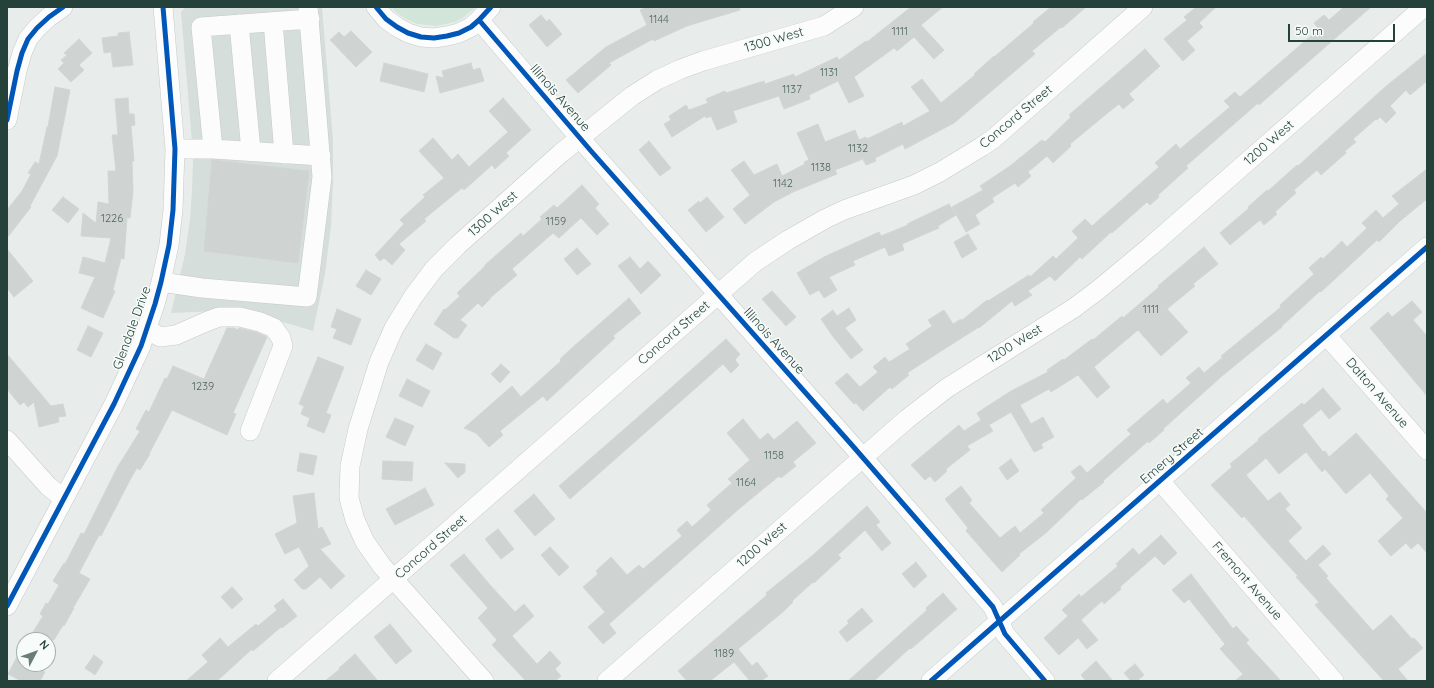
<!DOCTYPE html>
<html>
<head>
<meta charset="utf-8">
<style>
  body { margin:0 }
  #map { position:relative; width:1434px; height:688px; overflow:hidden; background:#e8edeb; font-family:Quicksand,sans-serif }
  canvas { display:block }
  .frame { position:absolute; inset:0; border:8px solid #24423a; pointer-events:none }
  .north { position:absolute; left:16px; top:632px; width:40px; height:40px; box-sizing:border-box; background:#f7fbf9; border:1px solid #a3b1ad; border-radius:50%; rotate:49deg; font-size:11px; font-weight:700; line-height:16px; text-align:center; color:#24423a }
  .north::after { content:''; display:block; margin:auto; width:14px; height:18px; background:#697e78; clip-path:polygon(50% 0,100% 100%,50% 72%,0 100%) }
  .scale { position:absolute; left:1288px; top:24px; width:107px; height:18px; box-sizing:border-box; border:2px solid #24423a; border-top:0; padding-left:5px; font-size:12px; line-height:14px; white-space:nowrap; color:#24423a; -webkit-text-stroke:3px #f7fbf9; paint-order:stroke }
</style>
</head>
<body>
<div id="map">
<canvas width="1434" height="688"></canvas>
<div class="frame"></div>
<div class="north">N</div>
<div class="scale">50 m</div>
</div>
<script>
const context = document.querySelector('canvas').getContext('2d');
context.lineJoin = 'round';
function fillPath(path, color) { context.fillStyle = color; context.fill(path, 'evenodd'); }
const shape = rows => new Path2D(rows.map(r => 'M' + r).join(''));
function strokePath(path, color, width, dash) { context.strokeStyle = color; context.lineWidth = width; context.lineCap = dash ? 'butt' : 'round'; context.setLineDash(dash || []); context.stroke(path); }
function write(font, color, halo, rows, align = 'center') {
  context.font = font + ' Quicksand,sans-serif'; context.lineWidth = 3; context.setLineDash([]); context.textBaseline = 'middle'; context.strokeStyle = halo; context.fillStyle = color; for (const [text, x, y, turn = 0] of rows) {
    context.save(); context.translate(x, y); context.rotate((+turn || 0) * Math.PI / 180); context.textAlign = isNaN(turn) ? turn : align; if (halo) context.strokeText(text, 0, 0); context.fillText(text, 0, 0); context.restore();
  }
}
fillPath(shape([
  [194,7,322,7,333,140,333,182,331,226,325,274,313,331,243,310,171,313,185,254,190,219,192,189,193,161,191,130,181,12,185,8]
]), '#d6dedb');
fillPath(shape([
  [391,7,476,7,464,17,455,22,437,26,417,24,406,19,397,13]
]), '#d1e6d8');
const building = shape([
  [647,7,739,7,740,10,687,26,654,41,653,39,609,63,611,65,578,93,566,80,606,47,647,25,640,10,647,7],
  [911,7,943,7,921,25,944,50,934,59,914,37,897,51,894,48,854,77,864,96,849,103,838,81,809,95,810,99,784,109,779,96,733,111,737,122,717,130,711,116,706,118,705,116,672,137,664,124,671,120,669,116,686,105,689,110,708,103,706,99,725,91,726,93,764,81,765,84,794,74,795,77,837,57,839,60,866,41,867,42,911,7],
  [1051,7,1086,7,1062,28,1061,27,1032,51,1035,54,954,123,905,149,903,144,875,158,876,161,866,165,863,159,835,170,837,174,793,192,774,202,745,224,733,209,750,195,731,170,744,161,754,175,777,164,782,176,805,164,804,162,809,160,797,133,818,124,825,142,855,130,859,140,866,137,867,139,902,122,903,126,930,111,911,87,922,79,941,103,975,75,974,74,994,56,994,57,1034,23,1033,22,1051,7],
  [1196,7,1216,7,1199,23,1203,27,1187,41,1195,50,1183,61,1164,39,1187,20,1184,17,1196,7],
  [1344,7,1371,7,1259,105,1258,103,1186,166,1188,168,1158,195,1159,197,1150,205,1147,202,1112,233,1111,232,1082,259,1080,257,1055,281,1050,276,1028,291,1032,295,1015,306,1012,301,979,328,979,327,938,353,907,373,909,375,892,389,890,387,863,411,856,403,854,404,835,383,847,373,860,387,878,372,873,367,885,357,889,362,910,349,906,344,932,326,928,320,944,310,953,324,961,319,961,321,987,300,988,301,1029,275,1030,277,1053,256,1056,259,1078,238,1072,231,1085,219,1092,226,1159,167,1155,163,1176,144,1180,149,1230,107,1224,101,1235,92,1240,97,1319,29,1314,23,1324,15,1329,20,1344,7],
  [541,15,547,22,549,19,562,34,547,47,529,25,541,15],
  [351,31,372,52,356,67,330,40,339,32,344,37,351,31],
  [129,32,133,65,113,67,111,52,104,53,102,38,118,36,118,33,129,32],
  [79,39,92,53,79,65,84,70,71,82,58,69,64,63,61,60,67,55,64,53,79,39],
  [1145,49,1160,66,1129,94,1134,100,1123,109,1119,104,1110,111,1070,144,1071,146,1053,163,1047,156,1028,172,1031,176,1018,187,1015,183,992,198,994,202,975,215,980,224,966,232,952,207,983,190,980,186,1010,166,1042,140,1045,142,1071,117,1069,115,1145,49],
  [1427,53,1427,81,1410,95,1406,90,1390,106,1396,113,1386,123,1380,117,1377,120,1376,119,1353,139,1356,142,1345,151,1346,153,1321,175,1317,170,1294,190,1296,193,1275,212,1277,214,1264,225,1260,220,1230,245,1220,233,1249,208,1248,207,1267,190,1268,191,1297,165,1298,166,1384,88,1427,53],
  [384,63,428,74,424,92,380,81,384,63],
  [471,63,473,70,480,68,484,81,440,93,436,76,444,78,442,71,471,63],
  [55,87,70,90,57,156,30,206,31,207,7,238,7,210,22,191,31,174,28,173,35,162,39,164,47,127,48,127,55,87],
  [128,98,129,114,134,114,135,125,131,126,134,161,132,161,133,191,130,218,127,218,124,259,121,258,113,290,115,291,103,318,81,308,95,277,79,273,83,257,105,263,111,238,81,236,83,213,96,223,98,202,109,204,108,171,116,171,112,135,118,135,115,99,128,98],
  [503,98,531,130,506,153,509,156,495,169,492,165,464,190,462,188,424,219,426,221,399,244,405,250,392,265,384,258,380,261,375,255,404,224,400,220,425,197,423,195,444,178,419,151,433,138,452,160,458,154,469,167,508,132,489,111,503,98],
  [649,141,671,168,660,176,639,150,649,141],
  [212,160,309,171,298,263,204,251,212,160],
  [1427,169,1427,199,1400,221,1379,242,1377,240,1321,292,1320,291,1282,326,1282,327,1222,376,1163,429,1164,430,1149,443,1148,441,1103,481,1104,482,1082,500,1081,499,1047,532,1019,554,1020,555,1002,572,966,531,968,528,945,499,961,486,972,500,969,503,1000,538,1015,526,1020,533,1044,513,1041,510,1076,478,1071,472,1080,465,1087,473,1131,434,1127,430,1163,399,1167,404,1191,383,1186,378,1199,367,1204,373,1223,357,1221,356,1281,307,1280,305,1314,274,1309,268,1321,257,1323,259,1342,241,1347,247,1367,228,1362,223,1376,210,1383,218,1399,204,1392,196,1427,169],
  [582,185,599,204,595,208,609,224,597,235,581,218,559,238,553,233,512,269,517,275,490,298,490,299,482,307,478,303,460,320,467,325,458,338,454,338,434,324,444,309,445,310,460,296,457,293,485,266,485,265,521,233,523,236,542,219,540,217,554,205,557,208,582,185],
  [63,197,79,209,68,223,52,210,63,197],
  [707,197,724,217,706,232,688,210,699,201,700,203,707,197],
  [949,204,956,215,938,226,939,228,902,244,904,250,889,256,885,247,853,261,855,265,829,277,837,290,824,298,819,290,810,295,797,273,824,257,879,232,881,236,908,225,907,224,949,204],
  [968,234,977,249,962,258,954,242,968,234],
  [1204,247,1218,264,1193,284,1195,286,1167,309,1188,332,1161,356,1138,330,1094,367,1110,387,1097,398,1078,375,1051,392,1049,389,1020,405,1031,424,1043,417,1054,437,1041,444,1043,448,1034,452,1011,412,989,425,993,431,967,446,970,450,946,469,947,471,935,482,930,476,925,480,911,465,959,425,964,431,981,420,977,413,1011,391,1048,372,1047,370,1063,359,1064,360,1092,339,1093,340,1122,316,1123,318,1159,287,1158,286,1204,247],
  [577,248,591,264,577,275,564,259,577,248],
  [7,249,33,281,14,297,7,288,7,249],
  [630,257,640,269,648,261,661,275,641,294,618,266,630,257],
  [366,270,381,279,371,295,356,286,366,270],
  [772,291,796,317,786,326,762,299,772,291],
  [629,298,641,313,613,336,615,338,547,401,543,396,500,431,503,435,489,447,476,433,464,428,512,386,521,397,561,361,560,359,573,347,629,298],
  [1412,301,1422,312,1413,320,1427,336,1427,396,1370,328,1388,312,1392,317,1412,301],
  [849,308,856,320,845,328,863,350,851,359,831,334,821,319,833,310,837,316,849,308],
  [337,309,361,319,351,345,333,338,337,329,331,327,337,309],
  [88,326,103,333,91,357,77,350,88,326],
  [227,328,234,328,238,330,239,328,256,332,267,337,233,413,236,414,227,435,172,410,149,454,150,454,140,470,137,468,131,478,101,536,99,535,79,573,90,579,73,608,74,608,64,626,63,625,54,640,28,640,43,616,40,614,46,603,48,604,59,585,53,581,64,563,65,564,81,533,84,534,117,468,140,431,136,429,146,410,149,412,165,378,167,379,173,366,204,379,227,328],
  [726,339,740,354,735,360,739,365,731,373,723,364,570,499,559,486,637,418,726,339],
  [426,344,442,353,433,370,416,360,426,344],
  [7,354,51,406,63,404,66,416,58,417,59,422,39,427,34,402,28,407,24,402,20,405,7,389,7,354],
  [318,357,344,367,326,413,331,415,324,433,307,426,310,418,301,414,304,406,299,404,318,357],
  [501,364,510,372,500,383,491,374,501,364],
  [407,379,430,391,422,407,399,396,407,379],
  [1323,388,1341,409,1329,419,1321,409,1302,425,1323,452,1325,451,1329,457,1356,433,1427,513,1427,553,1418,543,1411,549,1406,543,1391,556,1378,541,1403,518,1386,499,1389,496,1370,473,1346,494,1325,469,1322,472,1306,452,1279,474,1266,458,1246,475,1268,501,1280,492,1290,505,1285,509,1302,528,1288,541,1306,561,1323,545,1331,554,1318,565,1328,576,1326,578,1373,631,1391,615,1412,639,1414,638,1423,648,1398,669,1408,681,1384,681,1315,605,1319,602,1296,577,1298,576,1265,540,1244,516,1242,518,1211,485,1232,467,1230,464,1259,440,1258,439,1302,403,1304,405,1323,388],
  [395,418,414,426,405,446,386,437,395,418],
  [743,419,760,440,768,433,774,440,797,421,816,443,793,462,796,466,781,478,779,476,740,508,609,624,616,633,603,644,588,627,605,612,583,587,598,574,596,571,611,557,627,575,639,565,643,569,682,536,677,530,687,521,692,527,711,510,707,505,732,483,728,479,750,460,727,433,743,419],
  [300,453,317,456,313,475,297,471,300,453],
  [1011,459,1019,471,1007,480,999,468,1011,459],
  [383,461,413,462,412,481,382,479,383,461],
  [445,463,465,464,465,472,458,478,445,463],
  [425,488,434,505,395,525,386,509,425,488],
  [314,493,318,529,322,527,331,544,320,549,345,576,331,589,320,577,306,589,302,589,294,580,309,566,299,547,285,554,275,534,297,523,293,496,314,493],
  [534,494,555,519,535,536,514,511,534,494],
  [867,506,880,522,876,525,891,543,882,551,865,530,838,555,841,558,814,583,813,582,792,601,793,602,784,611,738,649,752,666,757,662,768,676,761,681,750,681,734,662,710,681,687,681,678,671,767,595,766,593,813,555,867,506],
  [498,529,514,549,501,559,485,539,498,529],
  [1161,535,1177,553,1164,565,1155,556,1120,587,1121,589,1104,604,1102,601,1081,620,1098,640,1087,649,1078,638,1059,655,1044,638,1068,616,1062,610,1079,594,1081,597,1118,566,1116,564,1133,548,1139,555,1161,535],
  [550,547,569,567,559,576,541,555,550,547],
  [464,554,490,585,515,612,524,604,534,616,512,636,537,664,550,651,561,663,555,669,561,676,555,681,526,681,492,645,497,640,478,618,488,608,450,565,464,554],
  [916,562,927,576,914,588,902,574,916,562],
  [1191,574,1233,629,1236,626,1249,640,1246,643,1281,681,1235,681,1243,674,1220,649,1225,644,1189,599,1184,603,1172,590,1191,574],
  [232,587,243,599,232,609,221,597,232,587],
  [943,593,957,609,911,649,910,648,874,681,848,681,927,610,926,608,943,593],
  [283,599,297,616,282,628,281,627,253,651,252,649,217,681,186,681,208,662,202,655,220,638,228,647,256,624,258,626,277,610,274,606,283,599],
  [862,608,873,621,847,642,839,632,849,623,847,621,862,608],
  [390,624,412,651,396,664,374,637,390,624],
  [355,654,378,681,325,681,340,669,339,668,355,654],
  [94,655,103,662,95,675,85,668,94,655],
  [17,657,24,661,24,664,30,664,45,672,40,681,21,681,8,674,17,657],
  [1096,661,1113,681,1086,681,1081,675,1096,661],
  [1135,664,1144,675,1137,681,1131,681,1124,673,1135,664]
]);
fillPath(building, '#cfd4d2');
strokePath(building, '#d1d6d4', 1);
const minor = shape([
  [376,7,386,19,397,27,408,33,421,37,434,38,447,36,459,33,471,27,479,20,491,7],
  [479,20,591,151,851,444,993,607,1005,634,1045,681],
  [273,22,284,154],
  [239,24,251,151],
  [7,120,17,71,22,53,28,39,37,28,49,17,63,7],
  [175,149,213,149,321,156],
  [213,149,201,27,310,19],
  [161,282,202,288,307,297,322,177,308,7],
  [147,329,160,337,176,335,208,321,219,317,240,317,260,322,274,328,281,338,283,346,250,431],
  [1327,336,1427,450],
  [7,440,48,486,63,498],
  [1160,481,1334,681],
  [7,606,114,404,141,346,155,304,161,282,169,245,173,210,175,149,163,7],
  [277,681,755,262,788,240,825,219,844,210,914,185,940,172,981,147,993,139,1143,7],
  [484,681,382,566,365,542,355,520,349,498,350,466,358,429,379,362,394,328,413,297,434,269,458,245,561,153,632,96,657,80,681,69,703,61,824,26,854,7],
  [607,681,907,419,947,388,1074,308,1098,290,1151,246,1424,7],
  [931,681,1427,247]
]);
strokePath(minor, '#c5cac8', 20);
strokePath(minor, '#fcfcfc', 19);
strokePath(shape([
  [376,7,386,19,397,27,408,33,421,37,434,38,447,36,459,33,471,27,479,20,491,7],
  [479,20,591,151,851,444,993,607,1005,634,1045,681],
  [7,120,17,71,22,53,28,39,37,28,49,17,63,7],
  [7,606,114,404,141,346,155,304,161,282,169,245,173,210,175,149,163,7],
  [931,681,1427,247]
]), '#0057b8', 5);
write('11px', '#506761', null, [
  ["1144",659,20],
  ["1111",900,32],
  ["1131",829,73],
  ["1137",792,90],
  ["1132",858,149],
  ["1138",821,168],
  ["1142",783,184],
  ["1226",112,219],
  ["1159",556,222],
  ["1111",1151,310],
  ["1239",203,387],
  ["1158",774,456],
  ["1164",746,483],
  ["1189",724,654]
]);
write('13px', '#24423a', '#f7fbf9', [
  ["1300 West",774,40,-16],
  ["Illinois Avenue",560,98,49],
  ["Concord Street",1016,117,-40],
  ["1200 West",1269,143,-41],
  ["1300 West",493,214,-42],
  ["Glendale Drive",132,328,-70],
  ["Concord Street",674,333,-41],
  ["Illinois Avenue",774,341,48],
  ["1200 West",1015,344,-32],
  ["Dalton Avenue",1377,393,49],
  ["Emery Street",1172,456,-41],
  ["1200 West",762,545,-41],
  ["Concord Street",431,547,-41],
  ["Fremont Avenue",1247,581,49]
]);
</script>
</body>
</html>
